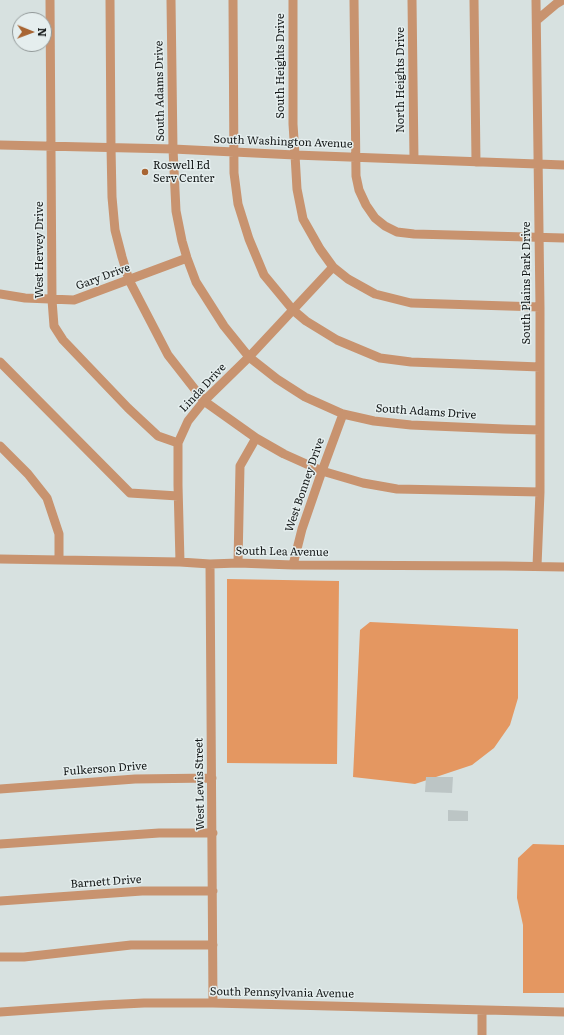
<!DOCTYPE html>
<html>
<head>
<meta charset="utf-8">
<style>
  body { margin:0 }
  #map { position:relative; width:564px; height:1035px; overflow:hidden; background:#d7e1e0; font-family:Literata,serif }
  canvas { display:block }
  .north { position:absolute; left:12px; top:12px; width:40px; height:40px; box-sizing:border-box; background:#e5eeee; border:1px solid #919898; border-radius:50%; rotate:91deg; font-size:11px; font-weight:700; line-height:16px; text-align:center; color:#131717 }
  .north::after { content:''; display:block; margin:auto; width:14px; height:18px; background:#a86533; clip-path:polygon(50% 0,100% 100%,50% 72%,0 100%) }
</style>
</head>
<body>
<div id="map">
<canvas width="564" height="1035"></canvas>
<div class="north">N</div>
</div>
<script>
const context = document.querySelector('canvas').getContext('2d');
context.lineJoin = 'round';
function fillPath(path, color) { context.fillStyle = color; context.fill(path, 'evenodd'); }
const shape = rows => new Path2D(rows.map(r => 'M' + r).join(''));
function strokePath(path, color, width, dash) { context.strokeStyle = color; context.lineWidth = width; context.lineCap = dash ? 'butt' : 'round'; context.setLineDash(dash || []); context.stroke(path); }
function write(font, color, halo, rows, align = 'center') {
  context.font = font + ' Literata,serif'; context.lineWidth = 3; context.setLineDash([]); context.textBaseline = 'middle'; context.strokeStyle = halo; context.fillStyle = color; for (const [text, x, y, turn = 0] of rows) {
    context.save(); context.translate(x, y); context.rotate((+turn || 0) * Math.PI / 180); context.textAlign = isNaN(turn) ? turn : align; if (halo) context.strokeText(text, 0, 0); context.fillText(text, 0, 0); context.restore();
  }
}
fillPath(shape([
  [227,579,339,581,337,764,227,763],
  [370,622,518,629,518,698,510,725,494,748,472,765,415,784,353,777,360,630],
  [533,844,564,845,564,993,523,993,523,925,517,898,518,858]
]), '#e49761');
fillPath(shape([
  [426,777,453,777,452,793,425,792],
  [448,810,468,811,468,821,448,821]
]), '#bcc5c5');
strokePath(shape([
  [50,0,52,300,54,326,63,340,128,408,158,436,178,443],
  [110,0,111,147,112,197,115,230,122,257,129,280,168,355,204,401,256,438,284,454,322,471,363,483,397,489,540,492],
  [171,0,173,149,176,211,182,241,187,258,196,282,224,326,249,357,277,379,305,397,343,414,374,421,411,425,504,429,540,430],
  [233,0,234,173,238,204,249,239,264,275,293,310,306,321,337,340,380,358,411,362,540,367],
  [293,0,293,124,295,155,297,189,303,219,320,249,333,267,348,279,375,294,411,303,540,307],
  [354,0,356,176,359,190,366,205,375,218,385,226,397,232,414,234,564,238],
  [412,0,414,159],
  [474,0,476,162],
  [536,0,540,307,540,492,537,566],
  [537,20,556,4,563,0],
  [0,145,173,149,295,155,564,165],
  [0,294,25,298,74,300,187,258],
  [0,362,130,493,178,496],
  [0,446,28,474,47,498,59,534,59,560],
  [0,559,180,562,210,564,238,563,293,565,505,566,564,567],
  [180,562,178,485,178,443,188,421,204,401,249,357,333,267],
  [238,563,240,466,256,438],
  [210,564,213,1003],
  [293,565,302,529,322,471,343,414],
  [0,789,135,779,212,778],
  [0,844,159,833,213,833],
  [0,901,142,891,213,891],
  [0,957,24,957,131,945,213,945],
  [482,1010,482,1035],
  [0,1012,103,1005,144,1003,213,1003,564,1012]
]), '#c8936f', 9);
for (const [x, y, r, color] of [
  [145,172,4,"#a86533"]
]) { const dot = new Path2D(); dot.arc(x, y, r, 0, 2 * Math.PI); context.fillStyle = color; context.fill(dot); strokePath(dot, '#e5eeee', 1.5); }
write('11px', '#131717', '#e5eeee', [
  ["South Heights Drive",281,66,-90],
  ["North Heights Drive",401,80,-90],
  ["South Adams Drive",160,91,-91],
  ["South Washington Avenue",283,142,2],
  ["West Hervey Drive",40,250,-90],
  ["Gary Drive",103,277,-20],
  ["South Plains Park Drive",527,283,-90],
  ["Linda Drive",203,388,-47],
  ["South Adams Drive",426,412,4],
  ["West Bonney Drive",305,485,-71],
  ["South Lea Avenue",282,552,1],
  ["Fulkerson Drive",105,769,-4],
  ["West Lewis Street",200,784,-91],
  ["Barnett Drive",106,882,-4],
  ["South Pennsylvania Avenue",282,993,1]
]);
write('11px', '#131717', '#e5eeee', [
  ["Roswell Ed",153,166],
  ["Serv Center",153,179]
], 'left');
</script>
</body>
</html>
